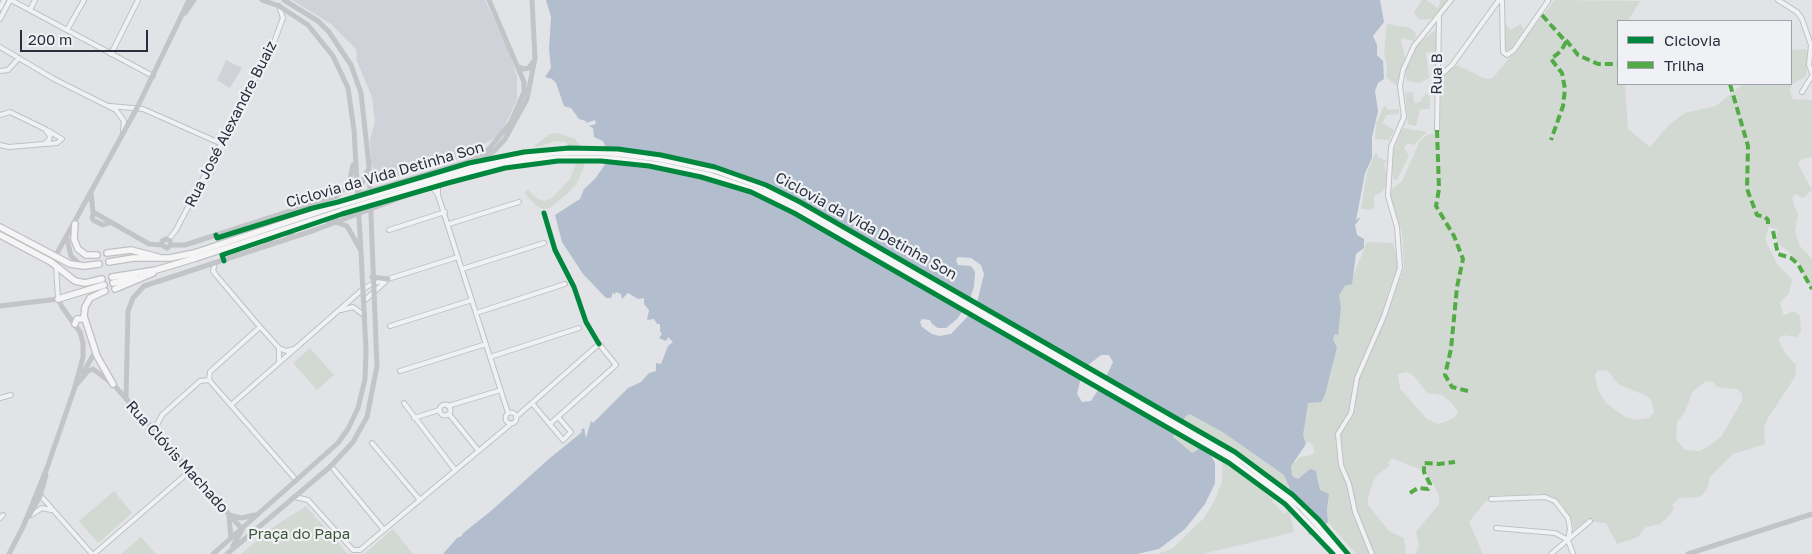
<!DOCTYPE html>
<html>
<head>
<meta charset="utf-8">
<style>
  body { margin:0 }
  #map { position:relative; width:1812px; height:554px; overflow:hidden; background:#e1e3e6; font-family:"Golos Text",sans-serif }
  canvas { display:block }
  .legend { position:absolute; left:1617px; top:20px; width:175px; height:65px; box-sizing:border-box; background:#eff1f5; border:1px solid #a0a3ab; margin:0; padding:6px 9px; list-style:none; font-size:15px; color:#2a2f3d }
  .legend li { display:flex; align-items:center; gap:10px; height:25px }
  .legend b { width:25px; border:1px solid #a0a3ab }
  .scale { position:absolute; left:20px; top:30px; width:128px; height:22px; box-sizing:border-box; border:2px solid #2a2f3d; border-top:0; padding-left:6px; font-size:15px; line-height:18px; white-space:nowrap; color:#2a2f3d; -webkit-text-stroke:4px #eff1f5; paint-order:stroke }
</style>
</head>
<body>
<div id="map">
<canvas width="1812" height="554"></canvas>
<ul class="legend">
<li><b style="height:6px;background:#00873e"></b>Ciclovia</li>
<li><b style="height:6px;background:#53ab46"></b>Trilha</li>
</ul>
<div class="scale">200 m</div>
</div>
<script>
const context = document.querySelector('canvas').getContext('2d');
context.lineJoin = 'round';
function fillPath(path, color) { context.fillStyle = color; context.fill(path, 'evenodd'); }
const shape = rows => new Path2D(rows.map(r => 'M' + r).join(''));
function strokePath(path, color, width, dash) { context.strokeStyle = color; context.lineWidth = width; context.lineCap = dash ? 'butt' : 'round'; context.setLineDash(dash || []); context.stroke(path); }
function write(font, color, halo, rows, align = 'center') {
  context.font = font + ' "Golos Text",sans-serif'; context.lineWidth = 4.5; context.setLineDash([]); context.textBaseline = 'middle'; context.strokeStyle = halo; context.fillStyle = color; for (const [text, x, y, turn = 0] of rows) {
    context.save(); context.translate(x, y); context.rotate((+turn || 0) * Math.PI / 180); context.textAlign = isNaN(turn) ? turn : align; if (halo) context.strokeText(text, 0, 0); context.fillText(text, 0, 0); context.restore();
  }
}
fillPath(shape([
  [292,0,485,0,510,54,517,77,517,100,504,127,498,136,461,158,388,179,381,176,375,172,371,163,370,140,375,122,372,97,357,61,356,49,331,24],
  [226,60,242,68,230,88,217,80]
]), '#d0d2d9');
fillPath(shape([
  [1422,0,1426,0,1438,8,1441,0,1448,0,1435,18,1419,20,1414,13],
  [1555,0,1640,1,1628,21,1618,21,1618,84,1625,84,1628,129,1650,147,1669,125,1685,113,1716,106,1743,84,1791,84,1791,50,1805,49,1808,54,1806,76,1791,85,1790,91,1793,99,1812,100,1812,156,1800,160,1798,164,1812,190,1803,198,1795,194,1792,199,1798,215,1795,230,1799,245,1812,259,1812,288,1805,281,1801,265,1788,251,1777,243,1777,229,1769,227,1765,239,1777,264,1792,279,1789,293,1780,303,1783,314,1785,315,1794,311,1800,316,1801,331,1797,337,1783,335,1778,339,1784,352,1796,365,1795,377,1768,418,1764,427,1765,444,1733,454,1710,477,1707,489,1703,494,1698,497,1679,498,1672,505,1674,509,1667,518,1660,524,1646,527,1638,537,1617,544,1606,523,1586,521,1574,530,1572,520,1562,504,1552,496,1538,493,1524,496,1499,495,1485,502,1469,522,1483,554,1415,554,1419,546,1416,532,1439,504,1439,495,1430,478,1419,469,1392,458,1388,462,1389,466,1375,477,1368,497,1368,505,1389,531,1404,538,1406,554,1356,554,1328,522,1327,510,1329,500,1320,490,1318,475,1310,469,1298,479,1292,476,1291,472,1291,464,1295,460,1295,463,1300,457,1312,455,1315,451,1311,443,1305,442,1303,435,1304,415,1308,403,1329,382,1337,348,1333,339,1335,334,1337,335,1341,308,1339,295,1345,286,1350,284,1367,242,1393,243,1399,265,1386,298,1394,294,1404,269,1402,232,1391,204,1390,195,1392,189,1402,181,1420,141,1427,135,1436,133,1439,130,1443,75,1457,65,1486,79,1493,78],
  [1602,370,1608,371,1618,384,1647,396,1651,400,1654,412,1649,418,1636,420,1627,418,1607,404,1598,390,1595,375,1597,371],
  [1407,372,1414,376,1427,393,1442,395,1452,403,1458,412,1454,418,1439,424,1427,419,1400,389,1398,374],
  [1706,381,1713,382,1717,387,1737,389,1742,394,1742,401,1721,437,1707,447,1699,451,1685,450,1676,439,1677,422,1685,412,1693,391],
  [1387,24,1410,28,1416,33,1414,41,1401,38,1405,58,1397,86,1386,77,1387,67,1384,54],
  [1505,24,1511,30,1520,24,1524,30,1509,52,1505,48],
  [1436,29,1438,51,1426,53,1429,78,1419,83,1407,81,1405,72,1415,48],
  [1413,92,1414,103,1420,102,1426,93,1430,97,1430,109,1420,109,1416,126,1408,124,1405,93],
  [1384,106,1389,110,1399,109,1399,114,1387,115,1382,123,1394,130,1389,140,1375,139,1376,124],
  [1403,128,1427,132,1414,145,1407,143,1404,148,1409,155,1397,180,1393,180,1392,154],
  [558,133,575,139,581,147,585,155,584,167,576,184,567,194,550,208,543,209,537,206,526,195,525,192,528,190,538,199,544,201,552,198,570,179,577,161,575,151,565,142,556,141,537,147,534,146,550,134],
  [1376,152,1378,157,1387,161,1384,164,1388,182,1382,192,1374,196,1374,208,1371,210,1361,209,1367,172],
  [310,348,334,375,317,390,293,363],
  [1188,414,1192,414,1224,433,1284,475,1289,485,1272,501,1284,514,1289,510,1294,532,1203,554,1157,554,1173,548,1203,519,1214,502,1222,481,1223,456,1203,442,1196,451,1192,453,1174,439,1173,435],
  [114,491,132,513,98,543,79,521],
  [306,506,348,554,241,554,275,526],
  [393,529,413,554,364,554],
  [141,537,156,554,121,554]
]), '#d1d9d2');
fillPath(shape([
  [546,0,1380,0,1384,22,1373,36,1377,45,1377,55,1383,61,1384,79,1378,83,1375,91,1378,111,1372,137,1372,158,1365,173,1356,220,1361,217,1355,225,1357,235,1364,239,1364,248,1356,254,1352,284,1345,286,1339,295,1341,308,1338,335,1335,334,1333,339,1337,348,1325,395,1321,402,1308,403,1303,435,1306,444,1291,466,1292,476,1298,479,1310,469,1316,471,1320,490,1329,494,1327,510,1328,522,1319,533,1309,535,1284,475,1224,433,1190,414,1186,416,1173,437,1192,453,1196,451,1202,444,1206,446,1215,463,1215,483,1205,504,1185,529,1159,549,1137,554,443,554,457,538,462,536,462,534,491,511,550,458,582,432,581,430,584,428,586,438,591,421,593,423,628,388,641,382,649,373,656,371,656,363,661,364,668,346,673,342,668,337,666,341,659,338,662,334,660,331,660,324,657,324,654,319,647,320,649,310,644,304,644,298,638,299,628,293,622,299,621,294,616,292,614,295,613,292,611,298,606,298,583,274,562,242,555,215,580,199,584,189,595,179,606,163,605,160,608,152,603,141,594,137,593,128,589,126,596,124,595,120,586,123,586,121,579,119,571,108,564,106,556,83,552,79,545,77,551,68,549,49,551,17]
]), '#b2bdce');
fillPath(shape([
  [603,149,683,160,735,174,766,185,970,299,974,286,975,272,971,266,958,265,956,260,958,257,971,258,981,265,984,274,977,303,1087,366,1101,355,1109,355,1113,362,1106,377,1184,423,1178,433,1100,387,1091,401,1082,402,1077,394,1081,377,971,313,951,334,940,336,932,334,922,327,920,322,922,319,930,320,932,324,938,328,946,328,957,319,964,309,761,196,701,176,602,159,605,153]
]), '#e1e3e6');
const street = shape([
  [11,0,153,76],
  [1502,0,1503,52,1507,55,1514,50,1548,1],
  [1778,0,1797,12,1802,19,1811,45,1809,65,1812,73],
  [0,8,4,0],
  [30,10,35,0],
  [0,19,10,0],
  [67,30,84,0],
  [0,47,54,79,116,110,124,121,123,131],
  [111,54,138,0],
  [0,71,8,70,19,58],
  [1437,76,1442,74,1452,65,1499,0],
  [1802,92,1812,76],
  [110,106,143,109,222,144],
  [0,115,10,112,45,129,50,136,49,140,44,144,9,147,0,145],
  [1437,130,1439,18],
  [46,144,57,143,62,139,47,130],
  [440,182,438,187,438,195,508,413],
  [426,187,433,188,438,195],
  [449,224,519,202],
  [389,230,445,212],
  [169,239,176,230,273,45,283,18,279,6],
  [215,263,213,271,216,275,254,320,279,348,286,351,294,349],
  [56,265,58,299],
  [462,269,544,243],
  [364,301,385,282],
  [341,310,353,307,364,315],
  [476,313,565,284],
  [390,326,472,300],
  [490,357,579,328],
  [279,363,279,348],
  [400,371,486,344],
  [209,380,296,480],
  [209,380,210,372,213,369,260,327],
  [0,398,11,395],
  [404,403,455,470],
  [532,403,563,440,571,432,558,417],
  '439.5 410a5.5 5.5 0 1 1 11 0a5.5 5.5 0 1 1-11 0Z',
  [231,405,363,289,372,284,458,257],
  [448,406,501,390],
  '505.5 418a5.5 5.5 0 1 1 11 0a5.5 5.5 0 1 1-11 0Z',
  [449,414,478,450],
  [516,417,599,344,616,365,550,424],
  [414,418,439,410],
  [157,434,157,425,162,415,200,381,209,380],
  [372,443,420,500],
  [331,466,384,530],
  [39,494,92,554],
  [295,497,308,500,353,550,360,550,512,423],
  [1491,499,1545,497,1555,501,1568,518,1570,529,1568,540,1573,554],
  [31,515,42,508,51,510],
  [0,518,3,515],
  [1496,528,1555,533,1568,540],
  [94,554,190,471],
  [1372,554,1355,512,1349,484,1341,465,1338,434,1351,413,1357,378,1384,316,1400,268,1397,227,1388,196,1391,147,1404,117,1400,86,1403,70,1414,46,1451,0],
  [1551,554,1590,521]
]);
const primary = shape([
  [613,153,661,159,714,170,765,188,798,205,1244,462,1300,506,1344,554],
  [613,159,660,165,712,176,763,193,795,210,1231,460,1287,502,1337,554],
  [75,224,74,239,78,249,86,255,97,255],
  [0,227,70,264,84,266,99,264],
  [0,235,51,262,75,281,85,283,102,279],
  [107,253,131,250,158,257],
  [109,262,133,258,170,258,194,253],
  [112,277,156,270,196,258],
  [113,283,136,278],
  [115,289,153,273],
  [105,291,90,298,85,307,84,316,97,356,113,384],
  [58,299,104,285],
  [75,324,77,319,85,319]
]);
strokePath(street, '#c0c1c4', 6);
strokePath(primary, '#bec0c3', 8);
strokePath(street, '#f0f1f3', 4);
strokePath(shape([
  [185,13,194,0],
  [519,67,524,69,529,68,533,62],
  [476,164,494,151,505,139,527,99,535,58,532,0],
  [91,193,93,212,149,244,162,245,167,248,171,245,185,245,216,235,337,196,349,184,353,165],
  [358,193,367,171],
  [357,195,470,161,489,149,511,122,524,92,524,82,489,0],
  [292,212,283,221,282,227,289,235,295,236],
  [94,213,92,217,93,220,103,225,109,223],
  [261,221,271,225,273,232,272,238,266,245],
  [328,222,346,210],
  [338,223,347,226,360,249],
  [67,239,71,256,81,265],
  [162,245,162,241,166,239,170,241,171,245],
  [55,257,137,108,189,0],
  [372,277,388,279],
  [0,306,58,299,62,307,80,332,83,343,83,357,75,387,47,468,23,527],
  [83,373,95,352],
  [77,384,88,371,93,369,113,384,242,529],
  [126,399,128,311,133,298,144,286,315,230,421,190],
  [229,515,241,518,255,515],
  [29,516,40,496,46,475],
  [229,517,231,538],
  [233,546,242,530],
  [9,554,24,525],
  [213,554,338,443,348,429,358,408,365,379,366,350,361,252,354,130,348,88,333,56,308,25,279,6,262,0],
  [227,554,331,466,353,442,367,417,377,366,369,166,361,93,351,65,329,32,318,21,284,0],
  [1688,554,1812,514]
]), '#c2c4c8', 5);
strokePath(primary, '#f5f5f6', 5.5);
const primaryBridge = shape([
  [194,253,339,205,481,164,558,152,613,153],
  [196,258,341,211,482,169,558,158,613,159]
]);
strokePath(primaryBridge, '#bec0c3', 8, []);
strokePath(primaryBridge, '#f5f5f6', 5.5);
strokePath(shape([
  [1542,15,1566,42,1561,51,1551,59,1562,73,1565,89,1563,106,1551,140],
  [1566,40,1578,55,1598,64,1618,64],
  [1730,84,1748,146,1747,189,1757,215,1765,217,1768,220,1768,226],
  [1437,130,1439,189,1436,206,1454,236,1463,259,1457,287,1451,349,1445,375,1452,387,1468,391],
  [1773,231,1778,254,1791,258,1798,264,1812,289],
  [1410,493,1418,488,1428,489,1430,484,1424,472,1424,463,1439,464,1455,462]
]), '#53ab46', 4, [8, 4]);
strokePath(shape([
  [544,213,555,250,574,287,586,322,599,344],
  [216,235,217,238,313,208,338,202,469,163,524,152,569,148,618,149,661,155,715,167,766,185,800,202,1235,452,1293,495,1319,520,1348,554],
  [224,261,222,255,342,214,448,183,505,168,558,161,601,161,649,166,701,177,751,192,794,213,1229,463,1285,504,1333,554]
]), '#00873e', 5);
write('15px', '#2a2f3d', '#eff1f5', [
  ["Rua B",1437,74,-89],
  ["Rua José Alexandre Buaiz",231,124,-63],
  ["Ciclovia da Vida Detinha Son",385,175,-16],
  ["Ciclovia da Vida Detinha Son",866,226,29],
  ["Rua Clóvis Machado",177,457,48]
]);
write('15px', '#3c5739', '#eff1f5', [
  ["Praça do Papa",299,534]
]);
</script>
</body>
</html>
